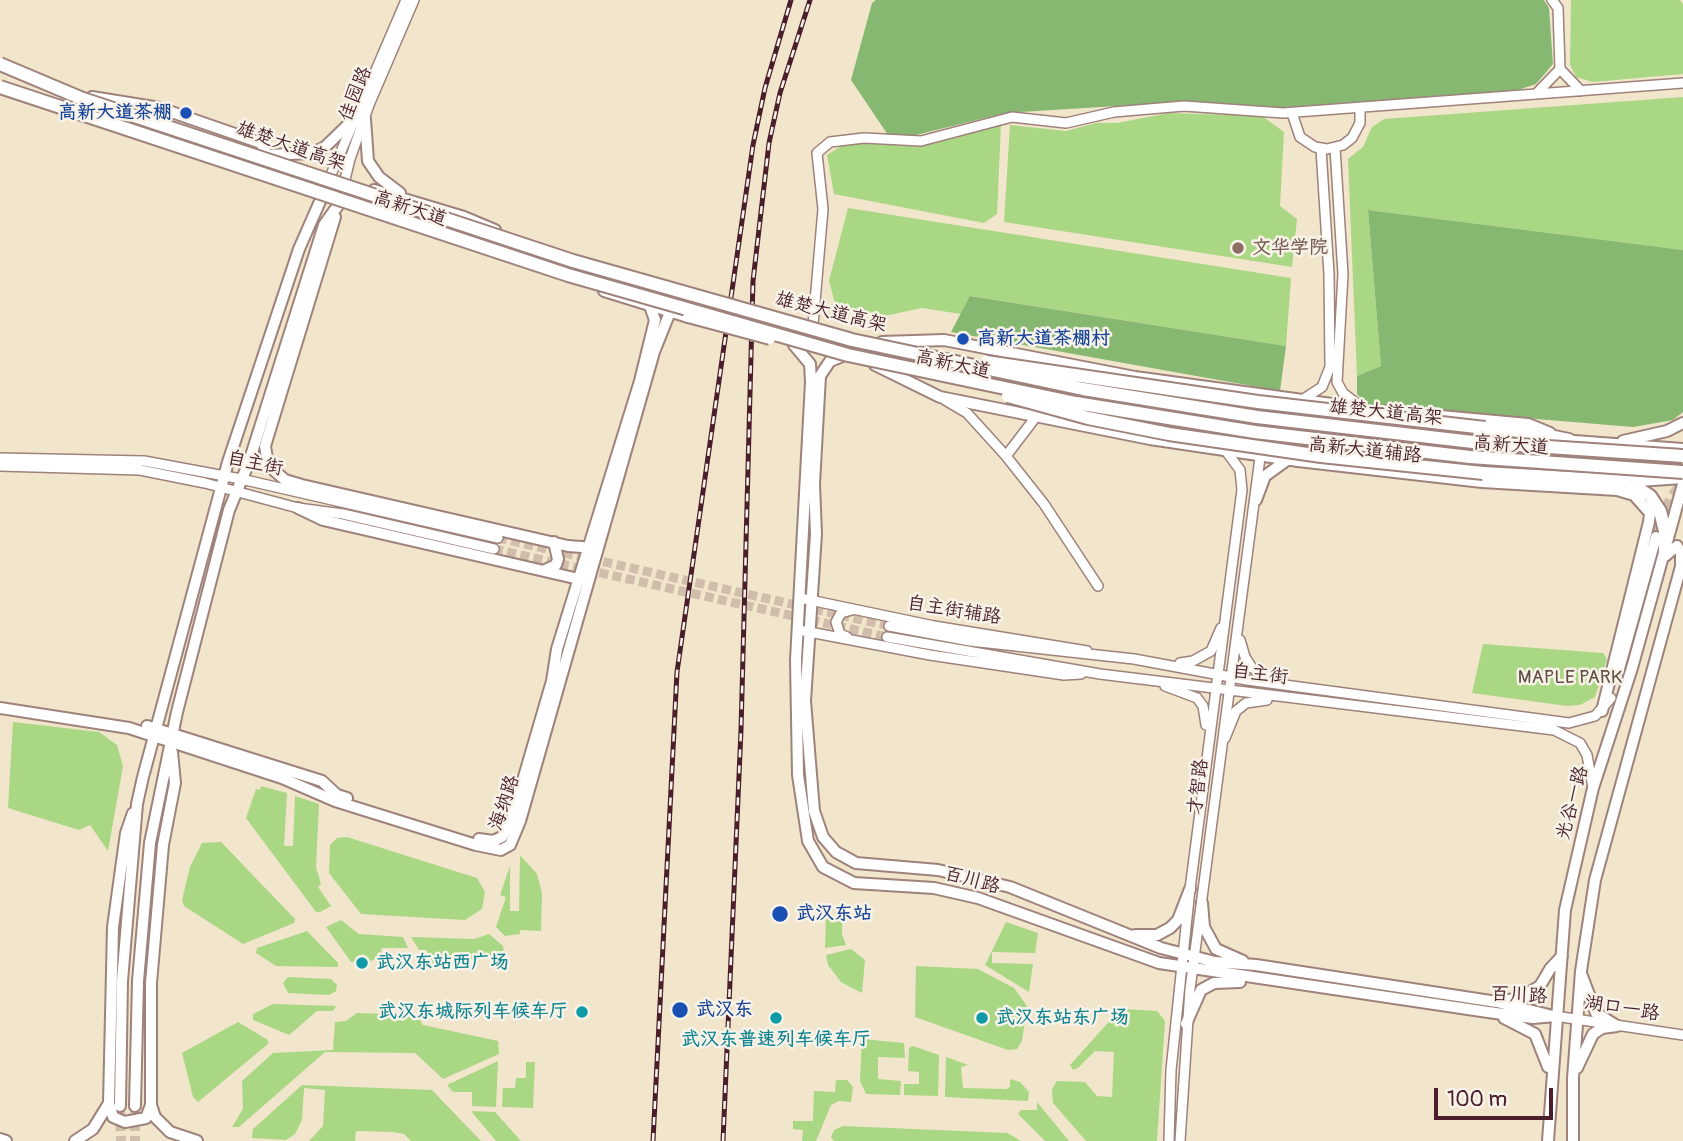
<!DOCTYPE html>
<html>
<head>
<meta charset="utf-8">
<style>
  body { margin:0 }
  #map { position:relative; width:1683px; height:1141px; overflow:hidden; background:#f1e5cb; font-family:Pangolin,sans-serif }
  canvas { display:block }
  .scale { position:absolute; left:1434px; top:1088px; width:119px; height:32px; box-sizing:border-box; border:4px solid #4a1f2b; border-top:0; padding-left:9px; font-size:21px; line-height:24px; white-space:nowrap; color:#4a1f2b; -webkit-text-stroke:5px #f7f3e8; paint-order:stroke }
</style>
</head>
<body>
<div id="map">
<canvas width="1683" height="1141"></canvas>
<div class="scale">100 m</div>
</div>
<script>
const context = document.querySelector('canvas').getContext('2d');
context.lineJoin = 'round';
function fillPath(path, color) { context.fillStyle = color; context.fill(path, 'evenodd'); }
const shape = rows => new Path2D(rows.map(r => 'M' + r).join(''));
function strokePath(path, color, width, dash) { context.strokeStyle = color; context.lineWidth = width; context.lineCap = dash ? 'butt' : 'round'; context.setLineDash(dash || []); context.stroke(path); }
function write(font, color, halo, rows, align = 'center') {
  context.font = font + ' Pangolin,"LXGW WenKai TC",sans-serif'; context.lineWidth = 5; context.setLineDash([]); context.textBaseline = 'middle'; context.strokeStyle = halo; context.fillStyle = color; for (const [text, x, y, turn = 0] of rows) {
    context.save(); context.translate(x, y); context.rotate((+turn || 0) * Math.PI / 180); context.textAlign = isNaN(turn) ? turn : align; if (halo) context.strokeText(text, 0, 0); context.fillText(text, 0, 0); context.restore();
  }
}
fillPath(shape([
  [1571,0,1680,0,1683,4,1683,74,1593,82,1576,77,1570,65],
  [1683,97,1683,250,1368,210,1381,366,1357,376,1348,159,1363,147,1372,127,1384,119],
  [1169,113,1262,116,1284,132,1280,206,1297,219,1292,267,1004,222,1010,125,1066,131,1096,123,1117,123],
  [1001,124,997,214,984,223,834,194,827,155,843,145,861,143,920,147],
  [848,208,1291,278,1286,346,971,296,961,314,922,308,875,318,835,303,829,281],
  [1483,644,1603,653,1607,659,1595,697,1580,705,1567,706,1472,693],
  [13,722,99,732,117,745,123,766,108,851,90,825,79,830,8,808],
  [261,786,287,793,284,846,293,846,295,796,319,804,316,867,321,884,318,887,331,906,320,912,316,912,246,818,256,789,260,790],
  [347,837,477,878,485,892,482,909,465,920,361,914,329,873,330,845,337,838],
  [221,842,295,919,294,923,243,944,184,906,182,900,190,867,202,843],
  [520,855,537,874,542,893,541,931,520,930,520,934,505,936,496,927,506,897,500,895,510,866,510,911,519,911],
  [826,913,842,919,842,934,846,945,825,948],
  [341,920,359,934,403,937,408,948,382,948,380,957,368,962,351,962,326,927],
  [1006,922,1038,933,1035,953,992,952,992,963,1033,964,1029,992,985,965],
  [307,931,338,963,338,967,276,966,256,953,257,948],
  [489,934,503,946,504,953,500,956,440,964,427,965,427,950,419,950,411,937,474,939],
  [851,949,865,960,862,993,841,982,828,965,826,955],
  [916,966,978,969,1014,988,1027,1006,1022,1041,1017,1049,1008,1050,915,1017],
  [288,977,331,979,337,985,336,991,329,995,288,993,283,983],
  [273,1004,336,1006,333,1011,317,1011,289,1035,253,1020,253,1014],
  [1124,1009,1157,1011,1165,1021,1157,1141,1086,1141,1053,1103,1052,1089,1057,1081,1085,1082,1097,1096,1112,1097,1114,1052,1095,1051,1078,1068,1073,1070,1070,1065,1116,1014],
  [357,1013,417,1015,423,1025,498,1041,499,1054,443,1079,415,1053,325,1052,239,1127,232,1127,243,1109,242,1081,273,1053,333,1050,335,1022,346,1021],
  [238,1022,268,1040,268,1044,198,1102,193,1097,182,1053],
  [862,1039,904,1043,905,1058,878,1057,878,1079,901,1081,900,1095,866,1094,860,1081],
  [913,1046,939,1055,938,1096,904,1095,904,1084,919,1084,919,1072,908,1071,909,1048],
  [946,1057,968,1065,961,1067,963,1088,1006,1089,1010,1087,1010,1079,1020,1082,1029,1092,1028,1101,945,1097],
  [498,1061,496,1107,472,1106,472,1092,453,1092,447,1085],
  [526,1062,535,1062,533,1108,502,1107,503,1088,515,1088,516,1078,526,1078],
  [836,1080,847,1080,853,1087,851,1102,839,1101,831,1105,816,1141,802,1141,803,1130,793,1129,793,1121,813,1121,814,1091,835,1092],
  [302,1085,432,1090,481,1141,411,1141,404,1134,393,1132,356,1131,355,1141,309,1141,323,1126,325,1090,304,1088,302,1120,295,1134,286,1140,252,1138,253,1129],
  [1037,1102,1069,1141,1045,1141,1018,1114,1021,1110,1037,1110],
  [471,1111,495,1112,521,1141,496,1141],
  [843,1126,1007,1133,1021,1141,834,1141,831,1137,834,1130]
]), '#aad784');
fillPath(shape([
  [876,0,1544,0,1549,8,1553,64,1536,84,1518,90,1286,108,1181,102,1005,113,916,135,888,135,851,80,872,3],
  [1368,210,1683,250,1683,412,1673,420,1633,427,1367,405,1357,394,1357,376,1381,366],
  [970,296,1286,346,1280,391,951,332]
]), '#87b872');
strokePath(shape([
  [498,538,889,626],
  [494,549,887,637]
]), '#d0bdab', 9, [9, 4.5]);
strokePath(shape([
  [1656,537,1670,499,1683,481],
  [120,1106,121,1141],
  [135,1106,135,1141]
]), '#d0bdab', 10, [10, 5]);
const minor = shape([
  [1552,0,1558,8,1560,69,1581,91],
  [1536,94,1560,69],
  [1292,113,1300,137,1315,147,1327,149,1343,145,1352,138,1360,123,1360,107],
  [1335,148,1343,274,1337,382,1343,393,1364,409],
  [321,198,406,0],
  [339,204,350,159,369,105,414,0],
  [813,325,823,209,817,153,830,142,864,138,921,141,1012,117,1066,123,1114,112,1184,106,1283,113,1683,83],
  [945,400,967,413,1006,456,1044,504,1098,586],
  [1302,400,1322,387,1330,367,1329,274,1321,149],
  [1006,456,1035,418],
  [0,458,144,461,241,479,498,538],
  [0,466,140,470,205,483,298,508,343,514,494,549],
  [805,599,934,626,1087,651],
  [889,626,970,641,1134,659,1247,680,1569,723,1595,716,1611,698],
  [799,630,930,655,1064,675,1081,674],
  [847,637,840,634,836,622,841,613,852,610],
  [887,637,1100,674,1554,730,1580,743,1587,755,1593,788],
  [1240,640,1245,657,1252,668,1278,680],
  [1180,663,1193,661,1211,651,1221,628],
  [1165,686,1197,698,1203,706,1206,725],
  [1225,738,1236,711,1246,703,1267,700],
  [1555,1016,1683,1035],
  [1169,1141,1171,1070,1190,889,1242,490,1240,470,1226,451],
  [1180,1141,1190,989,1261,450]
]);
const major = shape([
  [92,97,160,108,261,143,267,155,312,153,325,147,357,116],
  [365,119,368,161,379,177,400,193],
  [374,190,464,217,495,230],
  [335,217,265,446,268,465,285,480,302,485,568,546,595,548],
  [604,291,688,317],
  [882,342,944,340,1135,377,1339,405],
  [794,345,810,364,811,382,796,660,798,775,808,841,823,867,854,883,934,888,978,898,1159,963,1488,1012,1533,1018,1555,1016],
  [840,357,830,361,820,376,814,484,816,534,805,701,814,811,823,837,836,852,856,863,938,870,1010,887,1161,948,1215,962,1256,965,1497,1002,1553,1016],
  [875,365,940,397,1150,439,1298,461,1482,482,1617,490,1634,495,1650,513,1649,522,1602,711],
  [1225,400,1257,412],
  [1386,411,1528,424,1550,433],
  [1111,414,1164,423],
  [1561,440,1683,449],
  [1623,441,1667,431,1683,423],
  [1308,444,1347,449],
  [1256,500,1265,476,1287,460],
  [298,508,323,520,583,580],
  [1665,556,1677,546,1681,553,1681,565],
  [545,570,556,565,558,559,554,542],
  [1619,669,1656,537],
  [0,708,129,728,282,778,335,801,476,845,501,850,510,845,520,821,654,352,670,312],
  [147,726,322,781,337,795,347,798],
  [172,752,175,783,163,845,151,983,151,1105,155,1117,170,1132,197,1141],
  [479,839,493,841,502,837,512,818,552,681,557,649,640,381,655,320,650,306],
  [1202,903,1204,927,1216,949,1243,961],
  [1135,935,1157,935,1170,928,1178,920,1190,889],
  [1582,976,1596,1013,1617,1026],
  [1507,1000,1518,999,1540,986,1550,969,1562,956],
  [1504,1018,1535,1034,1548,1067],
  [1186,1024,1201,990,1214,983,1240,982],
  [1577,1068,1593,1034,1602,1028,1617,1026],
  [109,1103,113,1117,125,1122,146,1118,151,1105],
  [120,1106,122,981,137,804,143,777,228,462,299,249,321,199],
  [135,1106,138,981,150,843,177,712,229,510,249,462,324,225,339,204],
  [0,1139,6,1141],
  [75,1141,93,1129,109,1103,113,927,126,833,133,813],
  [1548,1141,1565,910,1593,788,1632,668,1683,484],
  [1573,1141,1573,1078,1581,971,1595,880,1683,559]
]);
const highway = shape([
  [1485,428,1529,432,1569,440],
  [1483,473,1624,481,1683,477],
  [1628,482,1650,496,1660,511,1665,531,1665,552]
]);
strokePath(minor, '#9e827b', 12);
strokePath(major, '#9e827b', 14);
strokePath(highway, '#9e827b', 16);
strokePath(minor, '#fff', 9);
strokePath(major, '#fff', 10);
strokePath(highway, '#fff', 12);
const rail = shape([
  [653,1141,677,672,753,145,765,88,791,0],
  [723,1141,741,730,753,281,769,143,780,93,810,0]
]);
strokePath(rail, '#4a1f2b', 5);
strokePath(rail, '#f7f3e8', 2.5, [8]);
const majorBridge = shape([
  [688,317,770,339]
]);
const highwayBridge = shape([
  [0,64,83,99,573,261,852,340,1083,389,1257,417,1473,442,1683,456],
  [0,87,568,275,848,355,1076,403,1255,432,1470,457,1683,472],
  [986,362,1258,402,1485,428],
  [1008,396,1088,418,1169,434,1321,456,1483,473]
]);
strokePath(majorBridge, '#9e827b', 14, []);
strokePath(highwayBridge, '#9e827b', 16, []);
strokePath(majorBridge, '#fff', 10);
strokePath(highwayBridge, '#fff', 12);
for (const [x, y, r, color] of [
  [186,113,7,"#1a4fb4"],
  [1238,248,7,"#8d6e63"],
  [963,339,7,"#1a4fb4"],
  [780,914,9,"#1a4fb4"],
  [362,963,7,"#0f9aa8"],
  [680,1010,9,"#1a4fb4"],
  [582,1012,7,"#0f9aa8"],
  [776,1018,7,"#0f9aa8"],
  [982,1018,7,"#0f9aa8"]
]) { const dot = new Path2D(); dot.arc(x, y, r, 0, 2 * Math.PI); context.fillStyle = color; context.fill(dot); strokePath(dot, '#f7f3e8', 2.5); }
write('19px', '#4a1f2b', '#f7f3e8', [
  ["佳园路",356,94,-68],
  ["雄楚大道高架",291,147,19],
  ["高新大道",410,209,18],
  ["雄楚大道高架",831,313,14],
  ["高新大道",953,365,12],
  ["雄楚大道高架",1386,413,6],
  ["高新大道",1511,446,4],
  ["高新大道辅路",1365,451,6],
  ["自主街",255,464,12],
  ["自主街辅路",954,611,9],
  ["自主街",1260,675,7],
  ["才智路",1199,787,-83],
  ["海纳路",505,803,-71],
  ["光谷一路",1573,803,-75],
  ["百川路",972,881,15],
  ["百川路",1519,996,3],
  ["湖口一路",1622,1009,9]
]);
write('bold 19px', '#164399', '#f7f3e8', [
  ["高新大道茶棚",172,113,"right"],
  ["高新大道茶棚村",977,339],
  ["武汉东站",796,914],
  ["武汉东",696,1010]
], 'left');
write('bold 19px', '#785e54', '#f7f3e8', [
  ["文华学院",1252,248]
], 'left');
write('19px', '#624d41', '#f7f3e8', [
  ["MAPLE PARK",1570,678]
]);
write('bold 19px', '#0d838f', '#f7f3e8', [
  ["武汉东站西广场",376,963],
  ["武汉东城际列车候车厅",568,1012,"right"],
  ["武汉东站东广场",996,1018],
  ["武汉东普速列车候车厅",776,1040,"center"]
], 'left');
</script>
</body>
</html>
